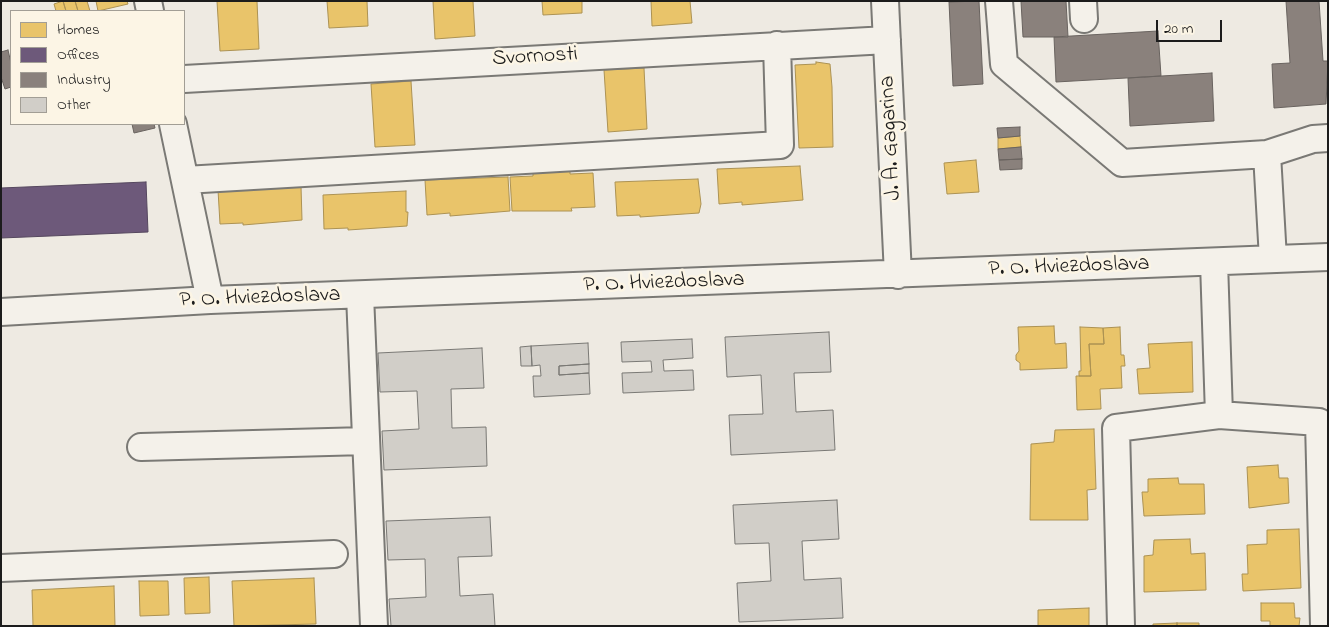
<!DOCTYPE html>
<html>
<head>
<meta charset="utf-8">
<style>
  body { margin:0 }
  #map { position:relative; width:1329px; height:627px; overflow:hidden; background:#eeeae2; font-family:"Indie Flower",sans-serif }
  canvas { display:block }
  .frame { position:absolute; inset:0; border:2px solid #1c1c1c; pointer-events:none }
  .legend { position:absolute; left:10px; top:10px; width:175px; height:115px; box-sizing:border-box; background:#fcf5e5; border:1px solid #a29e95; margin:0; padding:6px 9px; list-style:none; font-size:15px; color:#1c1c1c }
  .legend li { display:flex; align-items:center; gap:10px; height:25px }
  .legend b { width:25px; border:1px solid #a29e95 }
  .scale { position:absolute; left:1156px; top:20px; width:66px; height:22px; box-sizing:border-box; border:2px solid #1c1c1c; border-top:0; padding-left:6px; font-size:15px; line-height:18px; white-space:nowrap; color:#1c1c1c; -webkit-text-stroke:4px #fcf5e5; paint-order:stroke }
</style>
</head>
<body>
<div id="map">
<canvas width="1329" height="627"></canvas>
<div class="frame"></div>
<ul class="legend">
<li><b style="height:14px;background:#e9c46a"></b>Homes</li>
<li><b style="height:14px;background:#6d597a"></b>Offices</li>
<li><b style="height:14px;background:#8a817c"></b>Industry</li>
<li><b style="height:14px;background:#d1cec8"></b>Other</li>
</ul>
<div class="scale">20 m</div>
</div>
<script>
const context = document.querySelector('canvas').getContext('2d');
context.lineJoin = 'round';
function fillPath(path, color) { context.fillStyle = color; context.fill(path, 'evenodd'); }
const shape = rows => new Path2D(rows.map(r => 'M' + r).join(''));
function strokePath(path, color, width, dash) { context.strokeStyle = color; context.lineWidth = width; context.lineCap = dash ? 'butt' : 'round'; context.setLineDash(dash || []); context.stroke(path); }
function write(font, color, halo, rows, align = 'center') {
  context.font = font + ' "Indie Flower",sans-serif'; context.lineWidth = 5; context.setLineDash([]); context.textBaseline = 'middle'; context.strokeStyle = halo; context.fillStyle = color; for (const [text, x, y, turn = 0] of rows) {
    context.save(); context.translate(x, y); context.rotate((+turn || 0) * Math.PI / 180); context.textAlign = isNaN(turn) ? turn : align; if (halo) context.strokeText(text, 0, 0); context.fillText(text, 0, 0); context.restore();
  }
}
const homes = shape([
  [63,1,75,1,78,11,66,11,63,1],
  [63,1,66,11,56,11,54,4,63,1],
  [75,1,87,1,90,11,78,11,75,1],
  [96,1,127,1,128,4,98,11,96,1],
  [217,1,257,1,259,49,220,51,217,1],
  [327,1,367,1,368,26,329,28,327,1],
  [433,1,473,1,475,36,435,39,433,1],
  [542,1,582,1,582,13,543,15,542,1],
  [651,1,690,1,692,23,652,26,651,1],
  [816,62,830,64,832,87,833,147,799,148,795,65,816,64,816,62],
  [644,68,647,129,608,132,604,70,644,68],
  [411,81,415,145,375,147,371,84,411,81],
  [1020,136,1021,147,998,149,998,138,1020,136],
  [976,160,979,192,947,194,944,163,976,160],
  [800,166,803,200,742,205,742,202,719,204,717,169,800,166],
  [570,171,570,174,593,173,595,207,571,208,572,211,512,211,510,177,533,176,533,173,570,171],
  [508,177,510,211,450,216,450,213,427,215,425,180,508,177],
  [698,179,701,204,699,213,640,217,640,215,617,216,615,182,698,179],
  [301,186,302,220,243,225,243,223,220,224,218,190,301,186],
  [406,191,406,212,408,212,407,226,348,230,348,228,324,229,323,195,406,191],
  [1054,326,1055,344,1066,343,1067,368,1020,370,1020,363,1016,360,1016,355,1019,351,1018,327,1054,326],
  [1080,327,1103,328,1104,344,1089,344,1091,376,1079,376,1079,371,1081,371,1080,327],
  [1120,327,1121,355,1124,355,1125,366,1121,366,1122,388,1100,389,1101,409,1077,410,1076,376,1091,376,1089,344,1104,344,1103,328,1120,327],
  [1192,342,1193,392,1139,394,1137,369,1150,368,1148,344,1192,342],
  [1094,429,1096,489,1087,490,1088,520,1030,520,1031,444,1054,442,1055,430,1094,429],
  [1278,465,1279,478,1288,478,1289,503,1249,508,1247,467,1278,465],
  [1178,478,1179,484,1204,484,1205,514,1144,516,1142,492,1148,492,1148,479,1178,478],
  [1299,529,1301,588,1243,591,1242,574,1248,574,1247,545,1267,544,1267,530,1299,529],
  [1190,539,1191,554,1205,553,1206,590,1144,592,1144,556,1153,555,1154,540,1190,539],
  [209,577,210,613,185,614,184,578,209,577],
  [314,578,316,624,234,626,232,581,314,578],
  [139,581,168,581,169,615,140,616,139,581],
  [114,586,115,626,33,626,32,590,114,586],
  [1261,603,1294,603,1295,618,1300,618,1299,626,1270,626,1270,621,1261,621,1261,603],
  [1089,608,1089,626,1038,626,1038,610,1089,608],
  [1177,623,1177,626,1153,626,1153,624,1177,623],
  [1177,623,1199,623,1199,626,1177,626,1177,623]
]);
fillPath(homes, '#e9c46a');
strokePath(homes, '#ac9253', 1);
const offices = shape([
  [146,182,148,232,1,238,1,188,146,182]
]);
fillPath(offices, '#6d597a');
strokePath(offices, '#55475e', 1);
const industry = shape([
  [979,1,983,84,953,86,949,2,979,1],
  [1021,1,1066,1,1068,37,1023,37,1021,1],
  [1286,1,1319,1,1323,61,1328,61,1326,104,1274,108,1272,64,1290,63,1286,1],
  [1158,31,1161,76,1056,82,1054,37,1158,31],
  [8,50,11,63,11,87,5,89,1,77,1,52,8,50],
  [1212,73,1214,121,1130,126,1128,78,1212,73],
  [132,124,154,124,155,128,134,133,132,124],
  [1020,127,1020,136,998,138,997,128,1020,127],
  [1021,147,1022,159,999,160,998,149,1021,147],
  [1022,159,1022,169,1000,170,999,160,1022,159]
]);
fillPath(industry, '#8a817c');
strokePath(industry, '#69635f', 1);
const building = shape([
  [829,332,831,372,794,373,796,412,833,410,835,450,731,455,729,415,763,414,761,375,727,377,725,337,829,332],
  [692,339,693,358,663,360,664,371,693,370,694,390,623,393,622,373,652,372,651,361,622,362,621,342,692,339],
  [588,343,589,364,559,366,559,375,589,373,590,394,534,397,533,376,541,376,540,365,532,366,531,346,588,343],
  [531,346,532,366,521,366,520,347,531,346],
  [482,348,484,388,451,389,452,428,486,427,487,466,384,470,382,431,419,429,417,391,380,392,378,353,482,348],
  [589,364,589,373,559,375,559,366,589,364],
  [837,500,839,539,802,541,804,580,841,578,843,618,739,622,737,583,771,581,769,543,735,544,733,505,837,500],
  [490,517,492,556,458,557,460,596,493,594,495,626,391,626,389,599,426,597,425,559,388,560,386,521,490,517]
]);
fillPath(building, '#d1cec8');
strokePath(building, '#7a7975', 1);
const minor = shape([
  [148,1,150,11],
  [885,1,898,275],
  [999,1,1004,64,1122,163,1267,154,1313,139,1328,138],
  [1083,1,1084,19],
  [184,79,887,40],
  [173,124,210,300],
  [1267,154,1273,259],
  [185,180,780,145,777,45],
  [1214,262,1219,415,1319,422,1324,626],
  [360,295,374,626],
  [1,312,210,300,1328,257],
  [141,447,366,441],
  [1,568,334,554],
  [1121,626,1116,428,1219,415]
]);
strokePath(minor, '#7a7975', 30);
strokePath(minor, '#f4f1ea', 26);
write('22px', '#1c1c1c', '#fcf5e5', [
  ["Svornosti",535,58,-3],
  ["J. A. Gagarina",892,138,-93],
  ["P. O. Hviezdoslava",1069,268,-2],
  ["P. O. Hviezdoslava",664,284,-2],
  ["P. O. Hviezdoslava",260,299,-2]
]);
</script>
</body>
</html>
